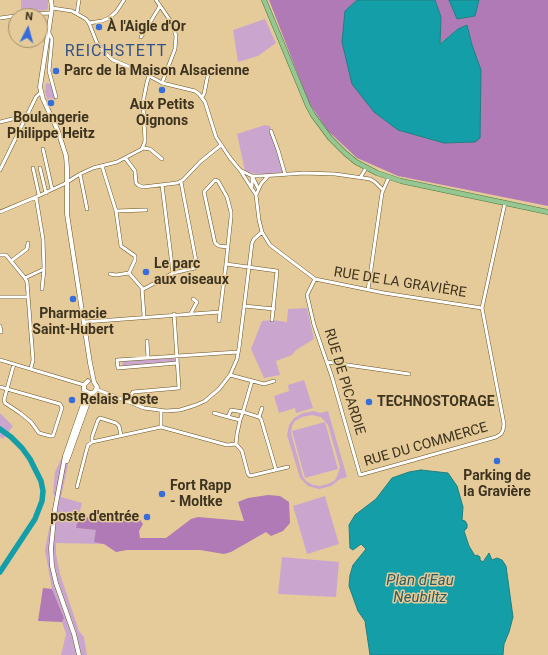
<!DOCTYPE html>
<html>
<head>
<meta charset="utf-8">
<style>
  body { margin:0 }
  #map { position:relative; width:548px; height:655px; overflow:hidden; background:#e6cb9a; font-family:Roboto,sans-serif }
  canvas { display:block }
  .north { position:absolute; left:8px; top:8px; width:40px; height:40px; box-sizing:border-box; background:#e6cb9a; border:1px solid #a28e69; border-radius:50%; rotate:6deg; font-size:11px; font-weight:700; line-height:16px; text-align:center; color:#3d331f }
  .north::after { content:''; display:block; margin:auto; width:14px; height:18px; background:#356ddb; clip-path:polygon(50% 0,100% 100%,50% 72%,0 100%) }
</style>
</head>
<body>
<div id="map">
<canvas width="548" height="655"></canvas>
<div class="north">N</div>
</div>
<script>
const context = document.querySelector('canvas').getContext('2d');
context.lineJoin = 'round';
function fillPath(path, color) { context.fillStyle = color; context.fill(path, 'evenodd'); }
const shape = rows => new Path2D(rows.map(r => 'M' + r).join(''));
function strokePath(path, color, width, dash) { context.strokeStyle = color; context.lineWidth = width; context.lineCap = dash ? 'butt' : 'round'; context.setLineDash(dash || []); context.stroke(path); }
function write(font, color, halo, rows, align = 'center') {
  context.font = font + ' Roboto,sans-serif'; context.lineWidth = 3; context.setLineDash([]); context.textBaseline = 'middle'; context.strokeStyle = halo; context.fillStyle = color; for (const [text, x, y, turn = 0] of rows) {
    context.save(); context.translate(x, y); context.rotate((+turn || 0) * Math.PI / 180); context.textAlign = isNaN(turn) ? turn : align; if (halo) context.strokeText(text, 0, 0); context.fillText(text, 0, 0); context.restore();
  }
}
fillPath(shape([
  [21,0,48,0,48,9,46,10,21,12],
  [265,19,276,43,258,56,238,62,233,30],
  [46,83,51,84,56,100,48,102,45,92],
  [265,125,270,126,283,172,268,175,255,174,245,171,237,134],
  [307,308,314,339,296,350,292,355,276,361,280,375,264,378,251,349,262,321,272,320,287,322,288,309],
  [173,358,176,360,174,362,124,366,122,364,124,361],
  [304,380,313,408,296,413,295,408,279,413,274,396,289,391,288,385],
  [314,411,320,413,328,411,347,477,340,479,331,486,319,489,308,486,300,478,287,435,289,425,294,418,303,413],
  [312,415,321,417,328,425,340,467,338,474,335,480,328,484,320,486,313,485,306,481,303,477,291,433,292,426,295,421,302,417],
  [0,413,13,426,3,439,0,437],
  [325,422,338,469,305,478,292,431],
  [63,455,68,465,61,497,82,503,76,528,96,530,104,544,56,543,56,554,60,574,79,631,84,637,87,655,61,655,66,634,62,622,64,618,52,589,45,550,55,497,53,493,55,472],
  [325,496,339,544,307,554,293,506],
  [282,557,339,562,336,597,278,594]
]), '#caa6cf');
fillPath(shape([
  [269,0,357,0,345,11,398,130,444,143,475,142,472,45,467,25,458,29,439,44,441,17,435,0,449,0,457,19,475,16,479,0,548,0,548,206,398,176,357,158,328,131,309,103],
  [268,495,280,496,289,502,290,523,283,531,271,536,266,532,231,552,224,554,200,550,127,550,116,552,104,544,94,542,96,530,76,528,78,518,136,514,143,524,139,531,140,538,166,538,191,519,198,517,244,521,238,502,248,498],
  [43,588,52,589,64,618,62,622,38,621]
]), '#af7ab6');
const water = shape([
  [357,0,435,0,441,17,440,44,458,29,467,25,472,45,481,70,480,138,475,142,444,143,398,130,374,112,352,84,342,42,345,11,357,0],
  [449,0,479,0,475,16,457,19,449,0],
  [421,470,448,473,457,486,463,507,462,520,465,521,467,524,467,528,464,531,469,546,475,556,477,555,480,557,480,560,483,562,489,553,492,560,497,558,502,560,506,566,513,617,509,632,504,644,503,655,370,655,365,621,358,611,349,586,350,575,353,565,366,549,361,544,353,550,350,548,349,525,355,515,376,499,392,478,409,472,421,470]
]);
fillPath(water, '#149fa8');
strokePath(water, '#207f7f', 1);
strokePath(shape([
  [0,429,11,437,22,448,30,459,41,481,43,491,42,501,35,519,0,572]
]), '#149fa8', 5.5);
const minor = shape([
  [156,0,172,23,176,36,175,49,162,83],
  [52,8,72,11,86,19,89,23,97,43,105,53,113,60,144,73,162,83,195,91,199,94,205,102,216,137,230,158,240,170,252,176,261,176,304,173,335,174,370,179,375,182,383,190],
  [77,13,79,0],
  [0,18,30,14,51,13],
  [89,23,102,21,109,18,116,12,124,0],
  [48,31,52,39,49,71,56,97],
  [141,37,160,6],
  [202,97,204,94,208,74,220,71,223,72],
  [0,122,16,118,24,119],
  [271,131,278,150,285,174],
  [143,148,150,149,162,159],
  [43,149,52,189],
  [126,159,135,171,136,183,138,185,143,187,177,183,183,180,200,162,221,145],
  [102,166,116,211,121,246,135,256,135,260,129,273,142,288,144,316],
  [33,168,39,195],
  [40,168,46,193],
  [0,170,36,97,41,92],
  [240,170,256,195],
  [80,174,87,209],
  [268,176,261,184,256,195,259,220,262,232,270,245,315,279],
  [360,178,366,168],
  [162,185,173,273],
  [252,186,252,176,258,188],
  [116,211,146,210],
  [0,212,36,197,64,184,80,174,93,168,117,162,142,149,145,141,143,102,147,82,149,76],
  [0,255,6,255,25,278,27,282,33,360,31,368],
  [11,261,27,249,28,243],
  [226,264,277,271,272,320],
  [110,274,116,275,129,273],
  [25,278,44,269,43,239,36,197],
  [42,289,44,269],
  [142,290,173,273,195,268,197,266,181,182],
  [368,290,382,193,389,177],
  [0,297,28,297],
  [244,306,274,309],
  [482,308,384,293,315,279,307,295,314,325,332,377,360,475,496,437,501,434,503,430,504,424,482,308,505,203],
  [191,313,197,302,193,299],
  [219,321,226,264,231,217,231,212,227,197,218,181,215,180,204,192,215,243,219,246,228,247],
  [84,322,220,312],
  [0,326,1,332],
  [147,341,148,358],
  [0,360,84,385],
  [327,362,409,374],
  [177,363,118,368,117,360,238,352],
  [230,375,264,384,274,381],
  [252,381,243,412,259,417,261,419,276,470],
  [0,387,7,389,60,404,62,408,53,436,50,436,39,433,31,422,20,413,5,403,4,400,7,389,14,364],
  [96,389,144,408,166,411,180,410,196,405,205,401,219,389,230,375,237,359,239,348,252,243,254,239,262,232],
  [127,402,133,392,179,388,174,314],
  [231,410,243,412,240,420,228,417,231,410],
  [214,413,228,417],
  [259,417,262,408],
  [161,427,161,411],
  [92,442,92,437,98,420,100,418,116,423,119,426,121,435],
  [236,444,237,434,240,420],
  [77,487,86,452,88,445,92,442,161,427,227,445,236,444,242,451,248,474,250,476,288,467]
]);
const secondary = shape([
  [51,0,52,8,40,87,43,99,58,131,66,156,67,168,67,214,90,363,94,382,97,387,95,391,93,393,89,393,84,390,84,385,88,381],
  [67,461,91,394],
  [79,655,74,634,56,583,52,566,51,548,55,509,65,456,87,393]
]);
const primary = shape([
  [264,0,308,106,313,115,330,138,345,153,356,162,377,173,401,181,548,212]
]);
strokePath(minor, '#6a5325', 4);
strokePath(secondary, '#6a5325', 5);
strokePath(primary, '#497a3b', 5.5);
strokePath(minor, '#fff', 3);
strokePath(secondary, '#fff', 4);
strokePath(primary, '#96c692', 4.5);
for (const [x, y, r, color] of [
  [99,27,4,"#356ddb"],
  [56,71,4,"#356ddb"],
  [162,90,4,"#356ddb"],
  [51,103,4,"#356ddb"],
  [146,272,4,"#356ddb"],
  [73,299,4,"#356ddb"],
  [72,400,4,"#356ddb"],
  [369,402,4,"#356ddb"],
  [497,461,4,"#356ddb"],
  [162,494,4,"#356ddb"],
  [147,517,4,"#356ddb"]
]) { const dot = new Path2D(); dot.arc(x, y, r, 0, 2 * Math.PI); context.fillStyle = color; context.fill(dot); strokePath(dot, '#e6cb9a', 1.5); }
write('bold 14px', '#3d331f', '#e6cb9a', [
  ["À l'Aigle d'Or",107,27],
  ["Parc de la Maison Alsacienne",64,71],
  ["Aux Petits",162,105,"center"],
  ["Oignons",162,121,"center"],
  ["Boulangerie",51,118,"center"],
  ["Philippe Heitz",51,134,"center"],
  ["Le parc",154,264],
  ["aux oiseaux",154,280],
  ["Pharmacie",73,314,"center"],
  ["Saint-Hubert",73,330,"center"],
  ["Relais Poste",80,400],
  ["TECHNOSTORAGE",377,402],
  ["Parking de",497,476,"center"],
  ["la Gravière",497,492,"center"],
  ["Fort Rapp",170,486],
  ["- Moltke",170,502],
  ["poste d'entrée",139,517,"right"]
], 'left');
write('14px', '#3d331f', '#e6cb9a', [
  ["RUE DE LA GRAVIÈRE",400,283,9],
  ["RUE DE PICARDIE",344,382,73],
  ["RUE DU COMMERCE",426,445,-16]
]);
write('italic 15px', '#2a5d61', '#e6cb9a', [
  ["Plan d'Eau",420,581],
  ["Neubiltz",420,598]
]);
context.letterSpacing = '1px';
write('16px', '#335189', '#e6cb9a', [
  ["REICHSTETT",116,52]
]);
context.letterSpacing = '0px';
</script>
</body>
</html>
